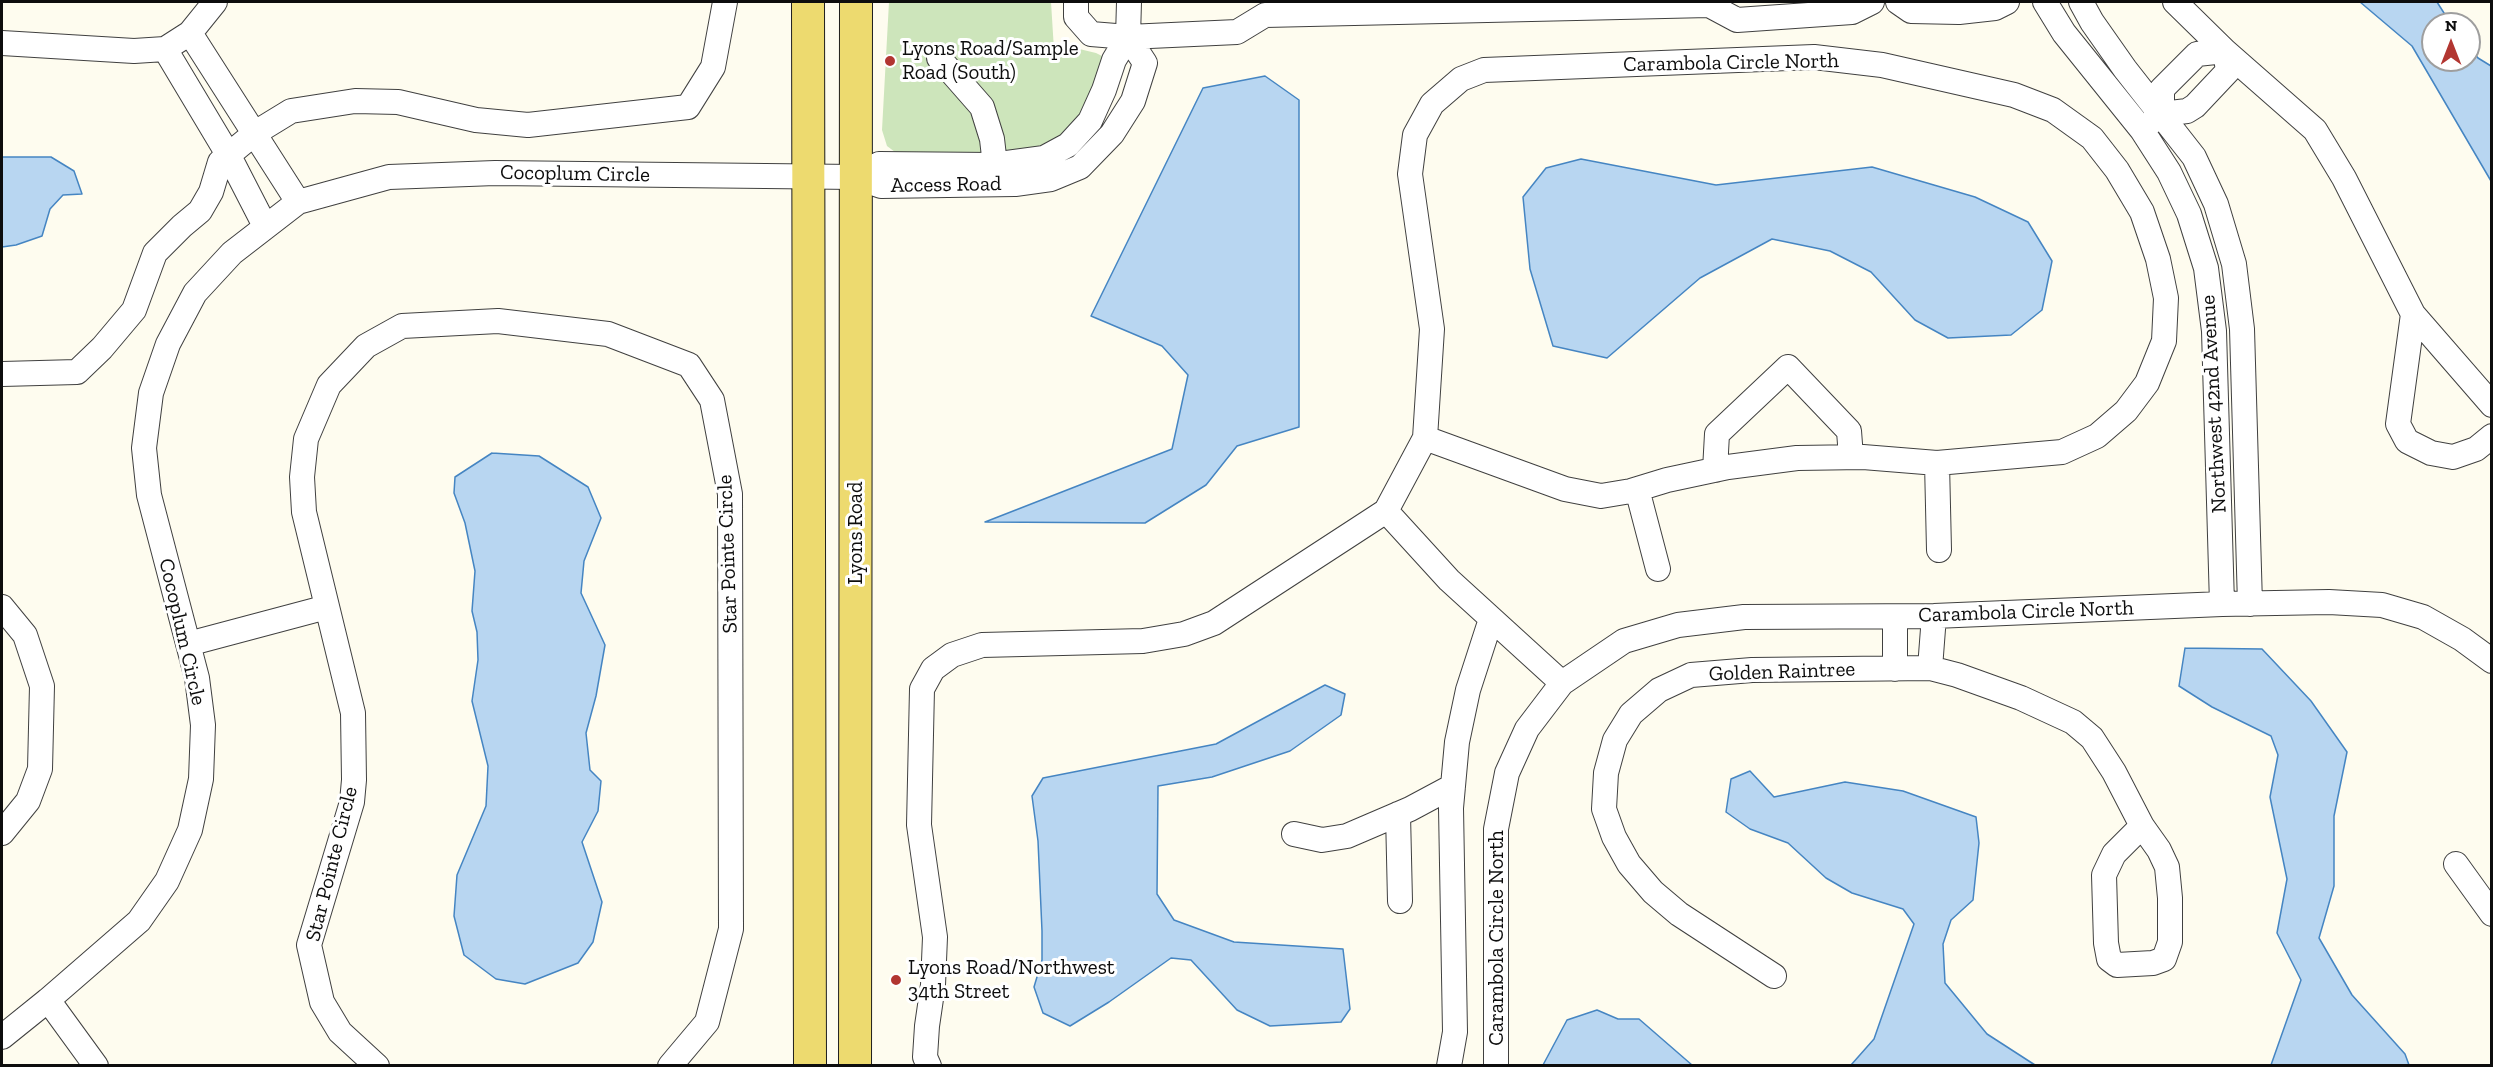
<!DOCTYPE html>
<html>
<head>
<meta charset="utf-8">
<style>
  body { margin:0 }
  #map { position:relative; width:2493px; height:1067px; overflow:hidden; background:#fefcef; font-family:"Zilla Slab",serif }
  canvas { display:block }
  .frame { position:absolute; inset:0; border:3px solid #0d0d0d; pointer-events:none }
  .north { position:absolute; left:2421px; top:12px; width:60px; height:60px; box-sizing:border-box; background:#fff; border:2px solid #9e9e9e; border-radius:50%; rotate:0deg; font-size:16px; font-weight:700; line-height:24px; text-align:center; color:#0d0d0d }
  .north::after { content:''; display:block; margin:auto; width:21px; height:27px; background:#b23631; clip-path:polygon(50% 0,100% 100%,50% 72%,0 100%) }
</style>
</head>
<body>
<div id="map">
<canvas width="2493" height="1067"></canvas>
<div class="frame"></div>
<div class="north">N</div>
</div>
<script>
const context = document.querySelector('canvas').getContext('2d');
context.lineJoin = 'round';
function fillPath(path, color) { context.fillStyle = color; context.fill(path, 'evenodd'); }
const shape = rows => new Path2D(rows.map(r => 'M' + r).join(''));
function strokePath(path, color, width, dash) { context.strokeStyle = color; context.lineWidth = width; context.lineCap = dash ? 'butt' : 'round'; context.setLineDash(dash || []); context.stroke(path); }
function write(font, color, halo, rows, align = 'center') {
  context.font = font + ' "Zilla Slab",serif'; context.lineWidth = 6; context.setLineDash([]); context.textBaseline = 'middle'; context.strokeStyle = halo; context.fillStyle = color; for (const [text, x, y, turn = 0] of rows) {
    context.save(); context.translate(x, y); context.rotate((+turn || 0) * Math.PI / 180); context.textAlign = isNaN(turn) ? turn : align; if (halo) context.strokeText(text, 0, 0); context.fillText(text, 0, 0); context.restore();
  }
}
fillPath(shape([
  [889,2,1051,2,1054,50,1071,47,1096,53,1106,58,1081,123,1034,154,895,152,887,146,882,130]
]), '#cde5bb');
const water = shape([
  [2360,2,2437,2,2451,24,2433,24,2433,60,2469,60,2469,47,2478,58,2491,66,2491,181,2412,46,2360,2],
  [1265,76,1299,100,1299,427,1237,446,1206,485,1145,523,985,522,1172,449,1188,375,1162,346,1091,316,1203,88,1265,76],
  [2,157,51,157,74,171,82,194,63,195,50,209,42,236,16,245,2,247,2,157],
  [1581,159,1716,185,1872,167,1975,197,2028,222,2052,261,2042,310,2011,335,1948,338,1915,320,1871,272,1830,251,1772,239,1700,278,1607,358,1553,346,1530,269,1523,197,1546,168,1581,159],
  [492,453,539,456,588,487,601,518,584,561,581,593,605,645,596,696,586,733,590,770,601,781,598,811,582,842,602,902,593,942,578,963,525,984,496,979,464,955,454,916,457,875,486,806,488,766,472,701,478,660,477,632,472,611,475,571,465,523,454,493,455,477,492,453],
  [2185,648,2262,649,2311,701,2347,752,2334,816,2334,886,2319,938,2352,995,2405,1054,2409,1065,2271,1065,2301,980,2277,933,2287,879,2270,797,2278,755,2271,736,2212,707,2179,686,2185,648],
  [1325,685,1345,694,1341,715,1290,751,1212,777,1158,786,1157,894,1174,920,1234,942,1343,949,1350,1009,1341,1022,1270,1026,1237,1010,1191,960,1171,958,1109,1002,1070,1026,1043,1013,1034,987,1042,960,1042,931,1038,841,1032,796,1043,778,1216,744,1325,685],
  [1750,771,1774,797,1845,782,1903,791,1976,817,1979,843,1973,900,1951,920,1943,944,1945,983,1987,1034,2035,1065,1851,1065,1874,1039,1914,924,1903,909,1852,893,1826,878,1788,843,1750,829,1726,812,1731,779,1750,771],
  [1597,1010,1618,1019,1639,1019,1692,1065,1543,1065,1567,1020,1597,1010]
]);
fillPath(water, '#b8d6f1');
strokePath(water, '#4585c2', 1.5);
const minor = shape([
  [1076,2,1076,17,1091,34,1128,37,1237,32,1265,15,1709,5,1737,20,1852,12,1872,2],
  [1898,2,1911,11,1959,12,1995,8,2007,2],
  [2045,2,2064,33,2142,130,2169,172,2189,214,2206,268,2214,331,2222,604],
  [2081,2,2092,22,2125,69,2194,157,2216,204,2234,264,2242,329,2250,604],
  [2175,2,2225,51,2315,130,2344,178,2413,314,2492,405],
  [190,33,298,202],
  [1128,37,1145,63,1133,101,1112,134,1080,167,1051,179,1015,184,881,186,855,177,879,164,992,165,1044,158,1068,145,1090,121,1104,90,1114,60,1128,37,1129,2],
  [2,43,134,51,165,49,190,33,215,2],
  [165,49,229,156,265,226],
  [939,58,982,107,992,139,995,165],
  [2153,121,2162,114,2187,111,2195,106,2228,71,2225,51,2197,54,2162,89,2162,114],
  [2413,314,2398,424,2407,441,2431,453,2453,457,2476,449,2492,436],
  [2,374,77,372,102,348,134,310,155,253,182,226,200,211,211,192,220,162,255,133,291,111,355,101,398,102,476,120,528,125,688,107,713,67,725,2],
  [1425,438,1565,489,1601,496,1631,491,1667,480,1728,467,1797,458,1863,457,1937,463,2062,452,2097,436,2126,411,2147,383,2164,341,2166,298,2158,259,2142,212,2117,170,2092,138,2053,110,2014,95,1882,65,1814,57,1484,70,1461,79,1432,104,1415,135,1410,174,1432,329,1425,438,1386,511,1449,580,1562,683],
  [1937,463,1939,550],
  [1715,470,1717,434,1788,367,1849,431,1851,457],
  [1637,489,1658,569],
  [2,607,25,635,42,686,40,769,28,801,2,833],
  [188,644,327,607],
  [1930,668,1934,616],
  [1895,669,1895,617],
  [1398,814,1400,901],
  [1294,834,1322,840,1347,836,1410,809,1453,786],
  [2456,864,2492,914],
  [1774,976,1679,914,1653,892,1629,864,1614,837,1604,809,1606,773,1615,740,1631,714,1659,690,1691,675,1752,670,1930,668,1957,675,2021,698,2073,722,2092,738,2114,772,2142,826,2159,850,2167,867,2170,898,2170,942,2164,959,2153,963,2117,965,2109,959,2106,943,2104,875,2114,854,2142,826],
  [48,1000,96,1066],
  [2,1037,48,1000,139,921,167,881,190,830,201,779,203,725,197,678,149,495,144,448,151,393,168,344,195,293,232,253,298,202,389,177,495,173,855,177],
  [377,1066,340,1032,322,1002,309,945,352,802,354,780,353,713,304,512,302,477,306,439,329,385,366,346,402,326,498,321,608,334,689,365,712,400,730,494,731,929,707,1022,670,1066],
  [929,1066,925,1057,927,1026,933,985,935,937,919,825,922,689,933,669,952,655,982,645,1143,641,1184,634,1214,623,1386,511],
  [1449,1066,1455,1032,1451,808,1457,742,1468,690,1491,619],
  [1496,1066,1496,829,1507,773,1527,729,1562,683,1624,641,1678,625,1744,617,1934,616,2222,604,2329,602,2382,605,2423,617,2462,639,2492,661]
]);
const major = shape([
  [808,2,810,1066],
  [855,1066,856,2]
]);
strokePath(minor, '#404040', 26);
strokePath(major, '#1e1e1e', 34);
strokePath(minor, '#fff', 24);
strokePath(major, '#edda6f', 32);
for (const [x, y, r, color] of [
  [890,61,6,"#b23631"],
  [896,980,6,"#b23631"]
]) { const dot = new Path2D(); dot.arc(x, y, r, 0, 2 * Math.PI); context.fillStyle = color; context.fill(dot); strokePath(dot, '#fff', 2); }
write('21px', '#0d0d0d', '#fff', [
  ["Lyons Road/Sample",902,49],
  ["Road (South)",902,73],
  ["Lyons Road/Northwest",908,968],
  ["34th Street",908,992]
], 'left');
write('21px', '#0d0d0d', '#fff', [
  ["Carambola Circle North",1731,63,-1],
  ["Cocoplum Circle",575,174,1],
  ["Access Road",946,185,-1],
  ["Northwest 42nd Avenue",2214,404,-93],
  ["Lyons Road",856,533,-90],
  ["Star Pointe Circle",728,554,-92],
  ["Carambola Circle North",2026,612,-2],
  ["Cocoplum Circle",182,632,77],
  ["Golden Raintree",1782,672,-2],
  ["Star Pointe Circle",332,864,-76],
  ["Carambola Circle North",1497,938,-90]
]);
</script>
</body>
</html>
